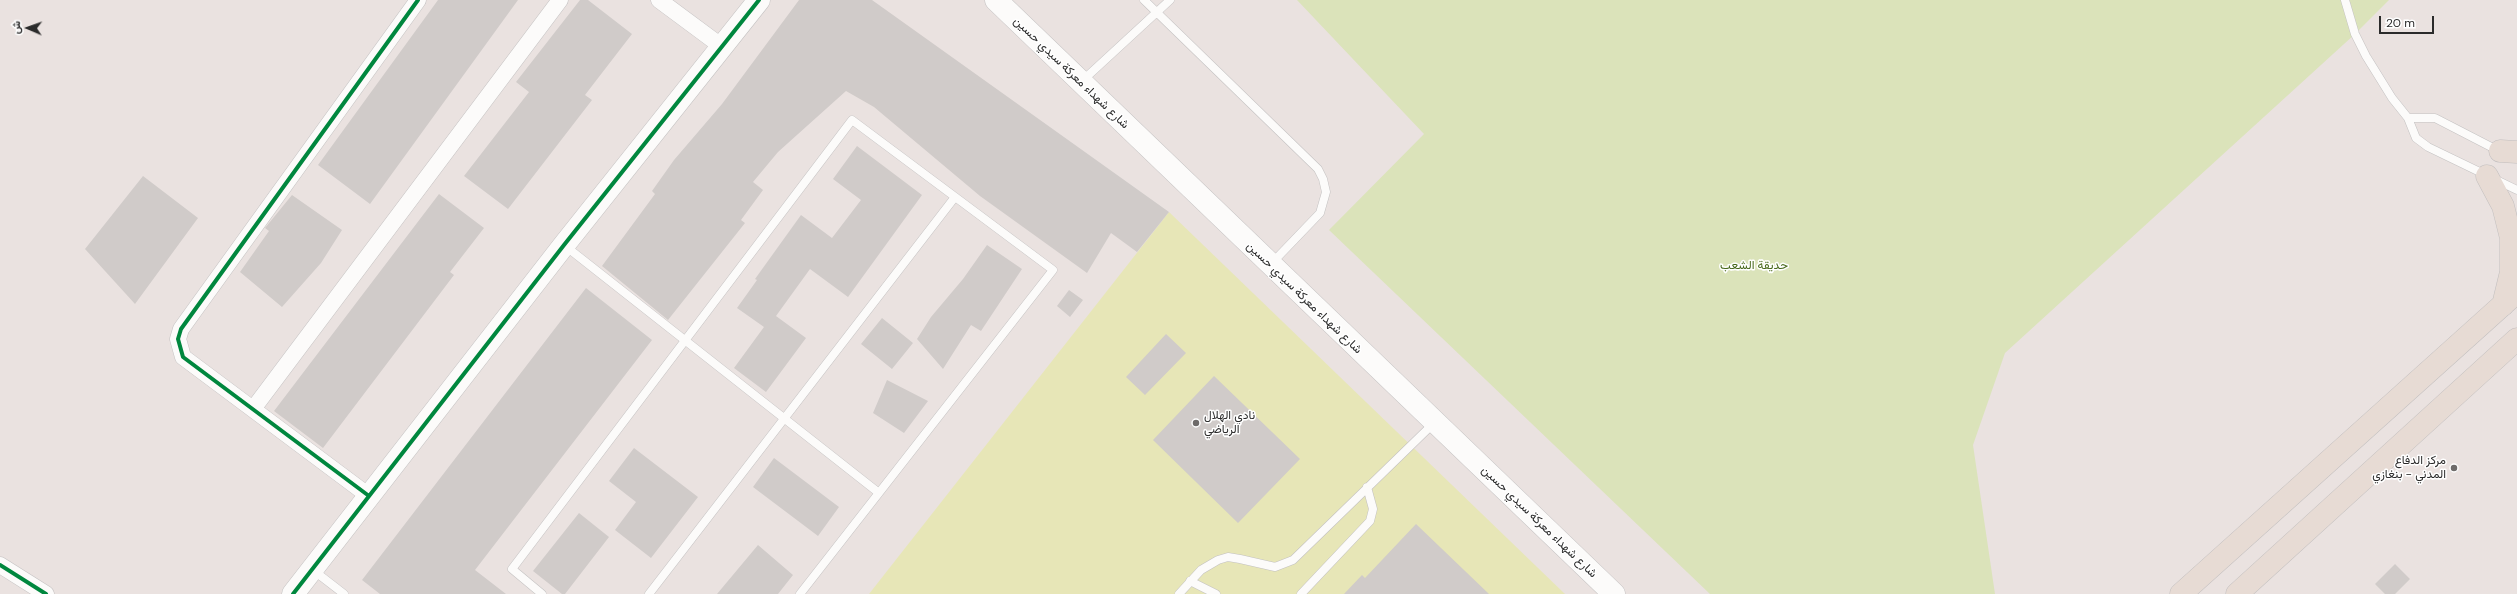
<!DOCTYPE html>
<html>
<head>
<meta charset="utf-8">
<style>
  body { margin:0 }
  #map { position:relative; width:2517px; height:594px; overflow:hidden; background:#eae2e0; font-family:"DM Sans",Vazirmatn,sans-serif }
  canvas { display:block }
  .north { position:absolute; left:8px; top:8px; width:40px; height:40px; -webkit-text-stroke:3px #fff; paint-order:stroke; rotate:272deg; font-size:11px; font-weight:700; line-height:16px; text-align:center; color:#2b2b2b }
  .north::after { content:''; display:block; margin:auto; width:14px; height:18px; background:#2b2b2b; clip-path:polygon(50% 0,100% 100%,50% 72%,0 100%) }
  .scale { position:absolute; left:2379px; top:16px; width:55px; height:18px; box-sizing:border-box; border:2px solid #2b2b2b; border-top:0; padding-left:5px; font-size:12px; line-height:14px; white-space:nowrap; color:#2b2b2b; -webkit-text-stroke:3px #fff; paint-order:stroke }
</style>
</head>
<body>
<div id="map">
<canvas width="2517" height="594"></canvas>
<div class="north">ش</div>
<div class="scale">20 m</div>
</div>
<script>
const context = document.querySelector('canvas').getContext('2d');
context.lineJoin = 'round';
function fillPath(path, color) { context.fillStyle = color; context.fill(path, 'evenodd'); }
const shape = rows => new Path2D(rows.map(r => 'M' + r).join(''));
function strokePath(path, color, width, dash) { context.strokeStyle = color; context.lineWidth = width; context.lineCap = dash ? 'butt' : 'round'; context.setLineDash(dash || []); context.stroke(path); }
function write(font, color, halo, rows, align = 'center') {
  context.font = font + ' "DM Sans",Vazirmatn,sans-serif'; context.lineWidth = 3; context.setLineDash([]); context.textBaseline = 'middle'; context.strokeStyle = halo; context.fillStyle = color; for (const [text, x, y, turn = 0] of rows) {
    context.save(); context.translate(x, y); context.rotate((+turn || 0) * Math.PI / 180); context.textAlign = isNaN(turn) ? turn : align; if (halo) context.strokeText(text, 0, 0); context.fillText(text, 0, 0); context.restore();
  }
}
fillPath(shape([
  [1297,0,2389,0,2355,34,2005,353,1973,445,1995,594,1710,594,1329,230,1424,134]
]), '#dbe3ba');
fillPath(shape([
  [1169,212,1565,594,869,594]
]), '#e7e6b7');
fillPath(shape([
  [438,0,518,0,370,204,318,165],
  [580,0,588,0,632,34,585,95,592,100,508,209,464,176,529,92,516,82],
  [799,0,872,0,1169,212,1137,252,1111,233,1087,273,980,196,874,107,846,91,778,152,753,182,763,190,741,220,745,223,668,320,602,266,655,194,652,191,674,160,722,104],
  [857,146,922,195,848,297,810,269,776,316,806,338,766,392,734,368,764,327,737,308,757,280,755,279,801,215,832,238,861,200,833,179],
  [143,176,198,218,135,304,85,249],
  [439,194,484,228,450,272,454,275,323,448,274,411],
  [292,195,342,230,321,263,282,307,240,272,269,231,265,228],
  [987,245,1022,269,981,331,971,325,943,369,917,339,931,317,963,279],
  [586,288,652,340,475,570,506,594,380,594,362,580],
  [1069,290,1083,300,1070,317,1057,306],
  [882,318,913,343,892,369,861,344],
  [1166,334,1186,353,1145,395,1126,377],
  [1214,376,1300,459,1238,523,1153,440],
  [887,380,928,401,904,433,873,413],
  [634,448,698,497,651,558,615,530,636,502,609,481],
  [774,458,839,507,818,536,753,487],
  [579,513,609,537,565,594,562,594,533,571],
  [1416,524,1489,594,1344,594,1362,575,1365,578],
  [758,545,793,575,778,594,717,594],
  [2395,564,2410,579,2395,594,2385,594,2375,584]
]), '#d0cbc9');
const lane = shape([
  [1144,0,1318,169,1323,179,1326,192,1320,213,1272,263],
  [2345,0,2355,34,2366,56,2392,98,2408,118,2416,138,2428,147,2517,190],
  [1081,82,1170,0],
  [2408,118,2435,118,2499,151],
  [564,245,879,493],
  [313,570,344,594],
  [1190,581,1216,594],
  [542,594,512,569,852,120,1053,270,800,594],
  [649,594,955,197],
  [1179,594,1201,570,1218,560,1228,557,1240,559,1275,567,1293,560,1434,423],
  [1301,594,1370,521,1373,509,1367,487]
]);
const street = shape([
  [659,0,721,46],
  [253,409,560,0],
  [369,496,183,357,178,339,181,329,418,0],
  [0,565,46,594]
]);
const secondary = shape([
  [996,0,1614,594],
  [293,594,564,245,759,0]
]);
const primary = shape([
  [2500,151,2517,152],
  [2487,176,2503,206,2511,238,2511,272,2503,305],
  [2181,594,2517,292],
  [2237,594,2517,339]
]);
strokePath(lane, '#c3c1c1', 9);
strokePath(street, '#c3c1c1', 17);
strokePath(secondary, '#c3c1c1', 23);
strokePath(primary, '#c1bebe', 23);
strokePath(lane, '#fcfbfa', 8);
strokePath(street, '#fcfbfa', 16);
strokePath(secondary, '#fcfbfa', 22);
strokePath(primary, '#e7dbd4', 22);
strokePath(shape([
  [369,496,183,357,178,339,181,329,418,0],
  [0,565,46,594],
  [293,594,564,245,759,0]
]), '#00873e', 4);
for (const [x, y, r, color] of [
  [1196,423,4,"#6e6b6a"],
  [2454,468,4,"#6e6b6a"]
]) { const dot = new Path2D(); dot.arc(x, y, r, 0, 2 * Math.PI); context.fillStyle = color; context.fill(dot); strokePath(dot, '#fff', 1.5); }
write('12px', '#2b2b2b', '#fff', [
  ["شارع شهداء معركة سيدي حسين",1071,73,44],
  ["شارع شهداء معركة سيدي حسين",1304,298,44],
  ["شارع شهداء معركة سيدي حسين",1539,522,44]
]);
write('12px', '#47681b', '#fff', [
  ["حديقة الشعب",1754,266]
]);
write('12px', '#2b2b2b', '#fff', [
  ["نادي الهلال",1204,416],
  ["الرياضي",1204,430],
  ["مركز الدفاع",2446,461,"right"],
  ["المدني - بنغازي",2446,475,"right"]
], 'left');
</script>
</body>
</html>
